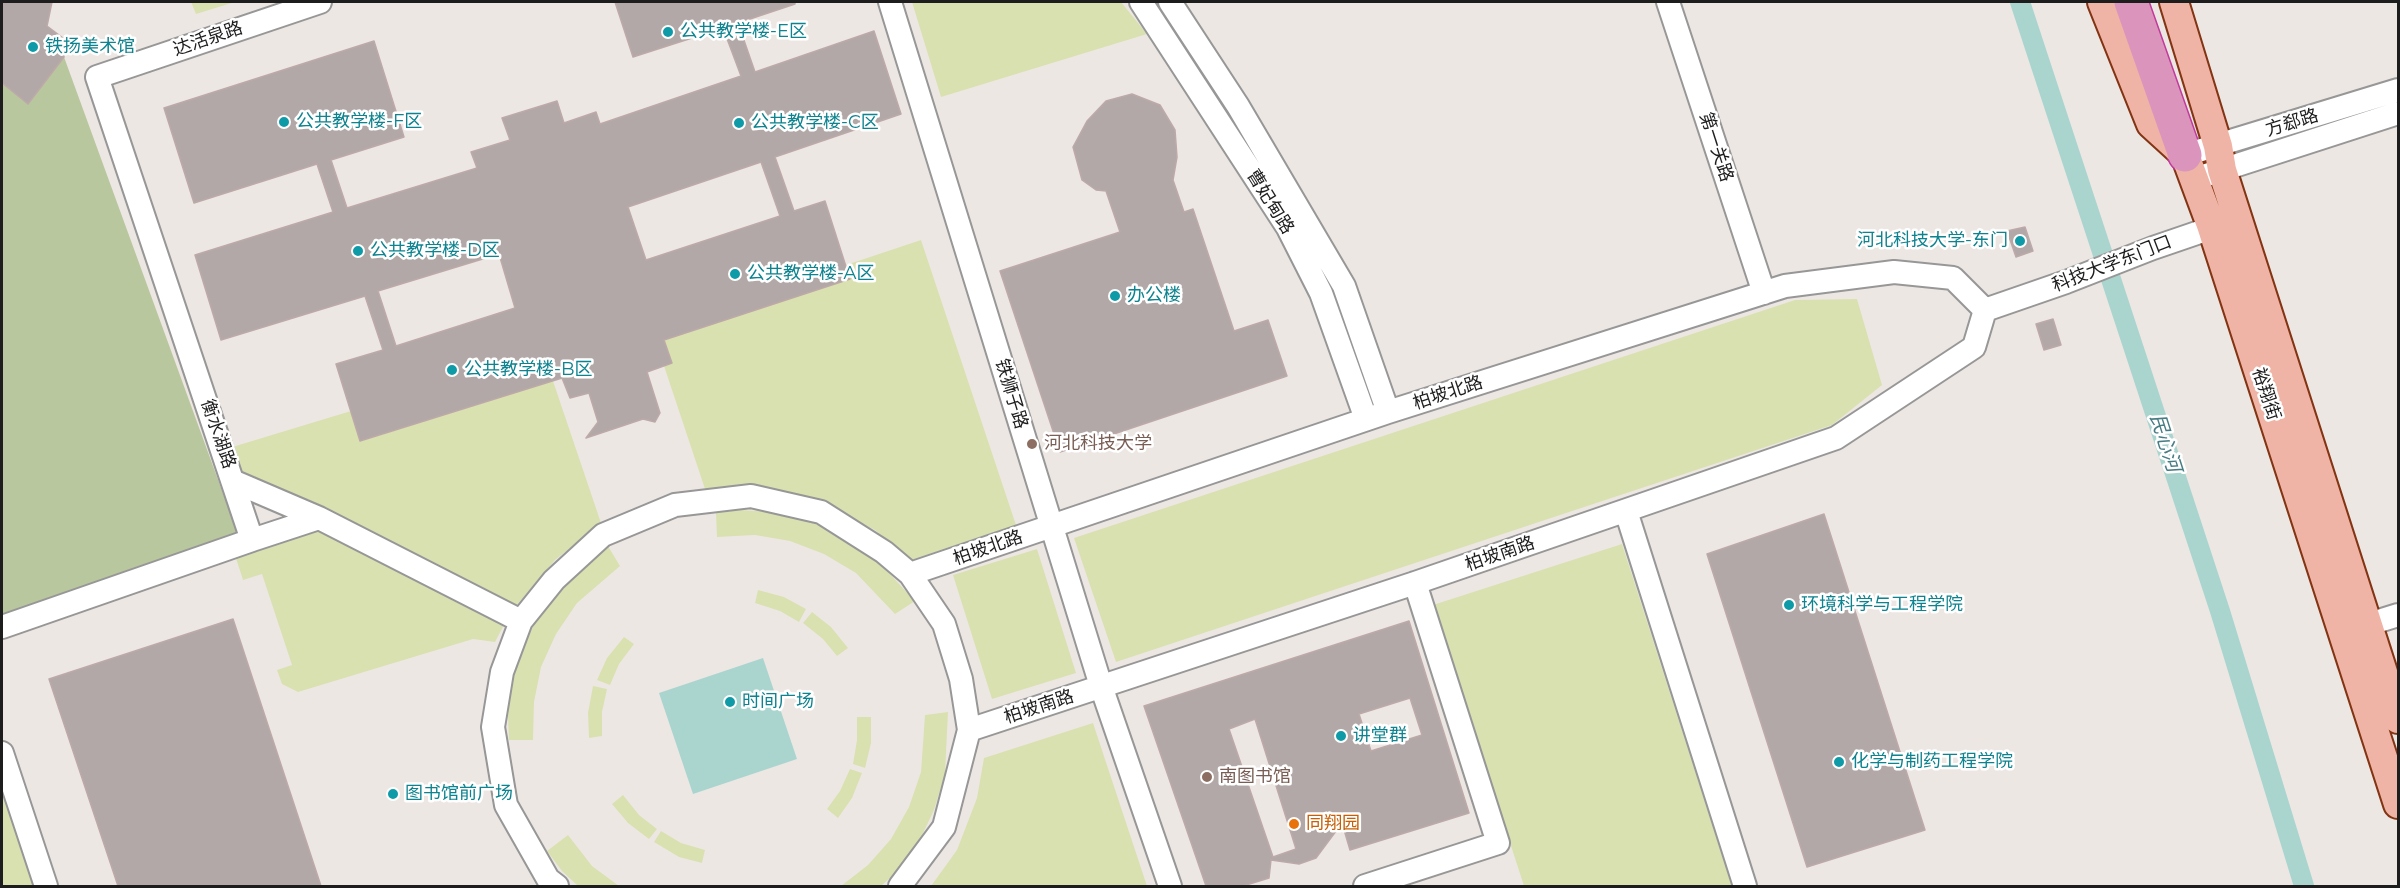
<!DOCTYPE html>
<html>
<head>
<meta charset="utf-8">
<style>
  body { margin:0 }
  #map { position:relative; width:2400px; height:888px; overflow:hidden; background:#ede7e4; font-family:Montserrat,sans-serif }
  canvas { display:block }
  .frame { position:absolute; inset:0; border:3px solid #1d1d1d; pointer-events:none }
</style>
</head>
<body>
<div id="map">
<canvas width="2400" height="888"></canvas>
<div class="frame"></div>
</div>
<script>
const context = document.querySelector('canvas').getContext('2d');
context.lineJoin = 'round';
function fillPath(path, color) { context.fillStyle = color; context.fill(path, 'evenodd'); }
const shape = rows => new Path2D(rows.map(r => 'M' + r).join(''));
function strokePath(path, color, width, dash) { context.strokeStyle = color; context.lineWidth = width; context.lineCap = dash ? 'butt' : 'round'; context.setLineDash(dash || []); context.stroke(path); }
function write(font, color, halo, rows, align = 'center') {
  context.font = font + ' Montserrat,"Noto Sans SC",sans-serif'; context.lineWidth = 5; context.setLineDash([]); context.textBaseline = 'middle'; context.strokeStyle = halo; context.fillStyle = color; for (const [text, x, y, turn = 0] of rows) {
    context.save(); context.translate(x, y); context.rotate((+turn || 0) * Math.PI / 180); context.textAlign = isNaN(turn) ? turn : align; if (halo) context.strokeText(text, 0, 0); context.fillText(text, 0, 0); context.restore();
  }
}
fillPath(shape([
  [191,2,235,2,196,14],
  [912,2,1121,2,1147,34,941,97],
  [921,240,1016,525,911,560,875,530,827,505,706,492,664,366,672,363,664,340,850,279,846,265],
  [1857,299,1882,385,1832,425,1116,662,1074,538,1795,300],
  [553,381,601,523,555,560,515,607,237,473,229,448,351,411,361,441],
  [740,510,773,512,805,519,841,536,873,556,915,601,895,614,856,573,824,554,790,541,755,535,717,537,716,513],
  [317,524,506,621,495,642,473,639,298,692,282,684,277,670,292,665,262,574,243,580,234,552],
  [1622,544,1732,886,1524,886,1433,605],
  [608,546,620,566,577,603,556,634,541,667,534,702,533,740,509,740,508,716,511,682,520,651,539,616,560,586],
  [1037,549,1076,673,992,699,953,575],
  [758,590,784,597,806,609,799,622,780,611,755,603],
  [812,612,831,627,848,648,837,656,823,639,803,623],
  [624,637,634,644,619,664,610,685,597,680,607,658],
  [593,686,607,689,602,712,602,736,589,738,588,713],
  [948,712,945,774,934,810,917,846,898,871,881,886,841,886,868,865,891,839,909,807,921,772,925,715],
  [857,717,871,717,871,743,865,768,853,764,857,740],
  [1093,723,1147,886,931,886,957,850,977,798,984,758],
  [850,769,862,773,852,798,838,818,827,809,840,791],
  [2,790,34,886,2,886],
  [623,795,639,815,657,829,649,839,628,823,612,804],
  [661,831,681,843,705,850,702,863,679,857,654,842],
  [568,835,592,866,619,886,578,886,562,871,547,851]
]), '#dae1b0');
fillPath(shape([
  [64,57,240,540,2,619,2,83,28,104]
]), '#b9c79e');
fillPath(shape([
  [763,658,797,759,693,794,659,693]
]), '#aad5cf');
strokePath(shape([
  [2020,2,2220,611,2304,886]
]), '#aad5cf', 20);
const building = shape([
  [2,2,52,2,47,26,63,38,64,57,28,104,2,83,2,2],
  [615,2,795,2,795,4,738,23,755,72,874,31,901,114,775,157,794,211,825,201,850,279,664,340,672,363,647,372,660,413,655,422,643,419,586,438,598,422,589,393,570,398,562,378,360,441,336,364,383,350,365,296,221,340,195,255,333,212,317,164,194,203,164,108,374,41,404,137,331,160,347,208,477,168,471,152,510,140,502,118,557,101,564,123,596,112,600,124,741,76,723,28,633,57,615,2],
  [761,162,780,216,646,260,628,207,761,162],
  [499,254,515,308,396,346,378,291,499,254],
  [1132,94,1160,105,1175,130,1177,157,1173,180,1184,212,1193,209,1234,331,1268,320,1287,376,1060,452,1000,271,1120,232,1106,191,1096,190,1082,180,1073,147,1087,121,1106,101,1132,94],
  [2025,227,2033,251,2016,257,2007,231,2025,227],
  [2053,319,2061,345,2044,350,2036,324,2053,319],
  [1824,514,1925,830,1807,867,1707,554,1824,514],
  [233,619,321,886,118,886,49,679,233,619],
  [1409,621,1469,813,1350,850,1342,823,1316,858,1299,864,1271,860,1269,878,1243,886,1206,886,1144,706,1409,621],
  [1410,698,1422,735,1371,751,1359,714,1410,698],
  [1255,719,1296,849,1273,857,1229,729,1255,719]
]);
fillPath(building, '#b2a8a7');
strokePath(building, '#bdaaa8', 1.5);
const minor = shape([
  [890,2,1101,686,1170,886],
  [1141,2,1288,228,1321,293,1366,419],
  [1170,2,1238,106,1344,286,1388,412],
  [1668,2,1764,293],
  [2185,155,2398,90],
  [2194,179,2398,113],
  [1985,310,2066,282,2153,248,2226,223],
  [235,482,319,518],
  [1626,511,1745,886],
  [252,540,319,518,521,621],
  [910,574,1388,412,1785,286,1894,272,1953,278,1985,310],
  [2,627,252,540,97,77,320,2],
  [2353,629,2398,615],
  [969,730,1415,583,1836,438,1974,347,1985,310],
  [2,753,46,886],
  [557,886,548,879,506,805,493,727,502,672,521,621,554,580,603,535,675,505,751,496,821,512,884,552,910,574,944,624,961,679,969,730,944,827,900,886],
  [1365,886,1498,843,1415,583]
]);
const major = shape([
  [2102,2,2151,124,2185,155,2211,225,2398,804],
  [2174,2,2218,146,2222,170,2398,719]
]);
const highway = shape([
  [2131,2,2185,155]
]);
strokePath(minor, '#979797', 26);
strokePath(major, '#833413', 32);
strokePath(highway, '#c23a9c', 36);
strokePath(minor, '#fff', 22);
strokePath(major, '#f0b4a6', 28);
strokePath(highway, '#db95bc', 33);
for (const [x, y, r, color] of [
  [668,32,6,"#0f9aa8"],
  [33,47,6,"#0f9aa8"],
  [284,122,6,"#0f9aa8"],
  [739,123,6,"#0f9aa8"],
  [2020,241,6,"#0f9aa8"],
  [358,251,6,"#0f9aa8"],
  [735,274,6,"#0f9aa8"],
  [1115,296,6,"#0f9aa8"],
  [452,370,6,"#0f9aa8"],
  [1032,444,6,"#8d6e63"],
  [1789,605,6,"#0f9aa8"],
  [730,702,6,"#0f9aa8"],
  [1341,736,6,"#0f9aa8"],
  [1839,762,6,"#0f9aa8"],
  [1207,777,6,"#8d6e63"],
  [393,794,6,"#0f9aa8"],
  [1294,824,6,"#e8710a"]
]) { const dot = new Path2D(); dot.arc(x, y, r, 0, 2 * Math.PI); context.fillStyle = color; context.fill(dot); strokePath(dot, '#fff', 2); }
write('18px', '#0d838f', '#fff', [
  ["公共教学楼-E区",680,32],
  ["铁扬美术馆",45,47],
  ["公共教学楼-F区",296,122],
  ["公共教学楼-C区",751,123],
  ["河北科技大学-东门",2008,241,"right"],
  ["公共教学楼-D区",370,251],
  ["公共教学楼-A区",747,274],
  ["办公楼",1127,296],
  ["公共教学楼-B区",464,370],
  ["环境科学与工程学院",1801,605],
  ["时间广场",742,702],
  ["讲堂群",1353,736],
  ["化学与制药工程学院",1851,762],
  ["图书馆前广场",405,794]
], 'left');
write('18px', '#1d1d1d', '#fff', [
  ["达活泉路",208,39,-19],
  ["方郄路",2292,123,-17],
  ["第一关路",1716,147,72],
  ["曹妃甸路",1270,202,58],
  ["科技大学东门口",2112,264,-21],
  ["柏坡北路",1448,393,-18],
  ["铁狮子路",1011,394,73],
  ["裕翔街",2266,394,72],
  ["衡水湖路",218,434,71],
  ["柏坡北路",988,548,-19],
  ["柏坡南路",1500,554,-19],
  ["柏坡南路",1039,707,-18]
]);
write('18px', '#785e54', '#fff', [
  ["河北科技大学",1044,444],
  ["南图书馆",1219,777]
], 'left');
write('18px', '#c56008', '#fff', [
  ["同翔园",1306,824]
], 'left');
write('italic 20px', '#487c83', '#fff', [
  ["民心河",2165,443,72]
]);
</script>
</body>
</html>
